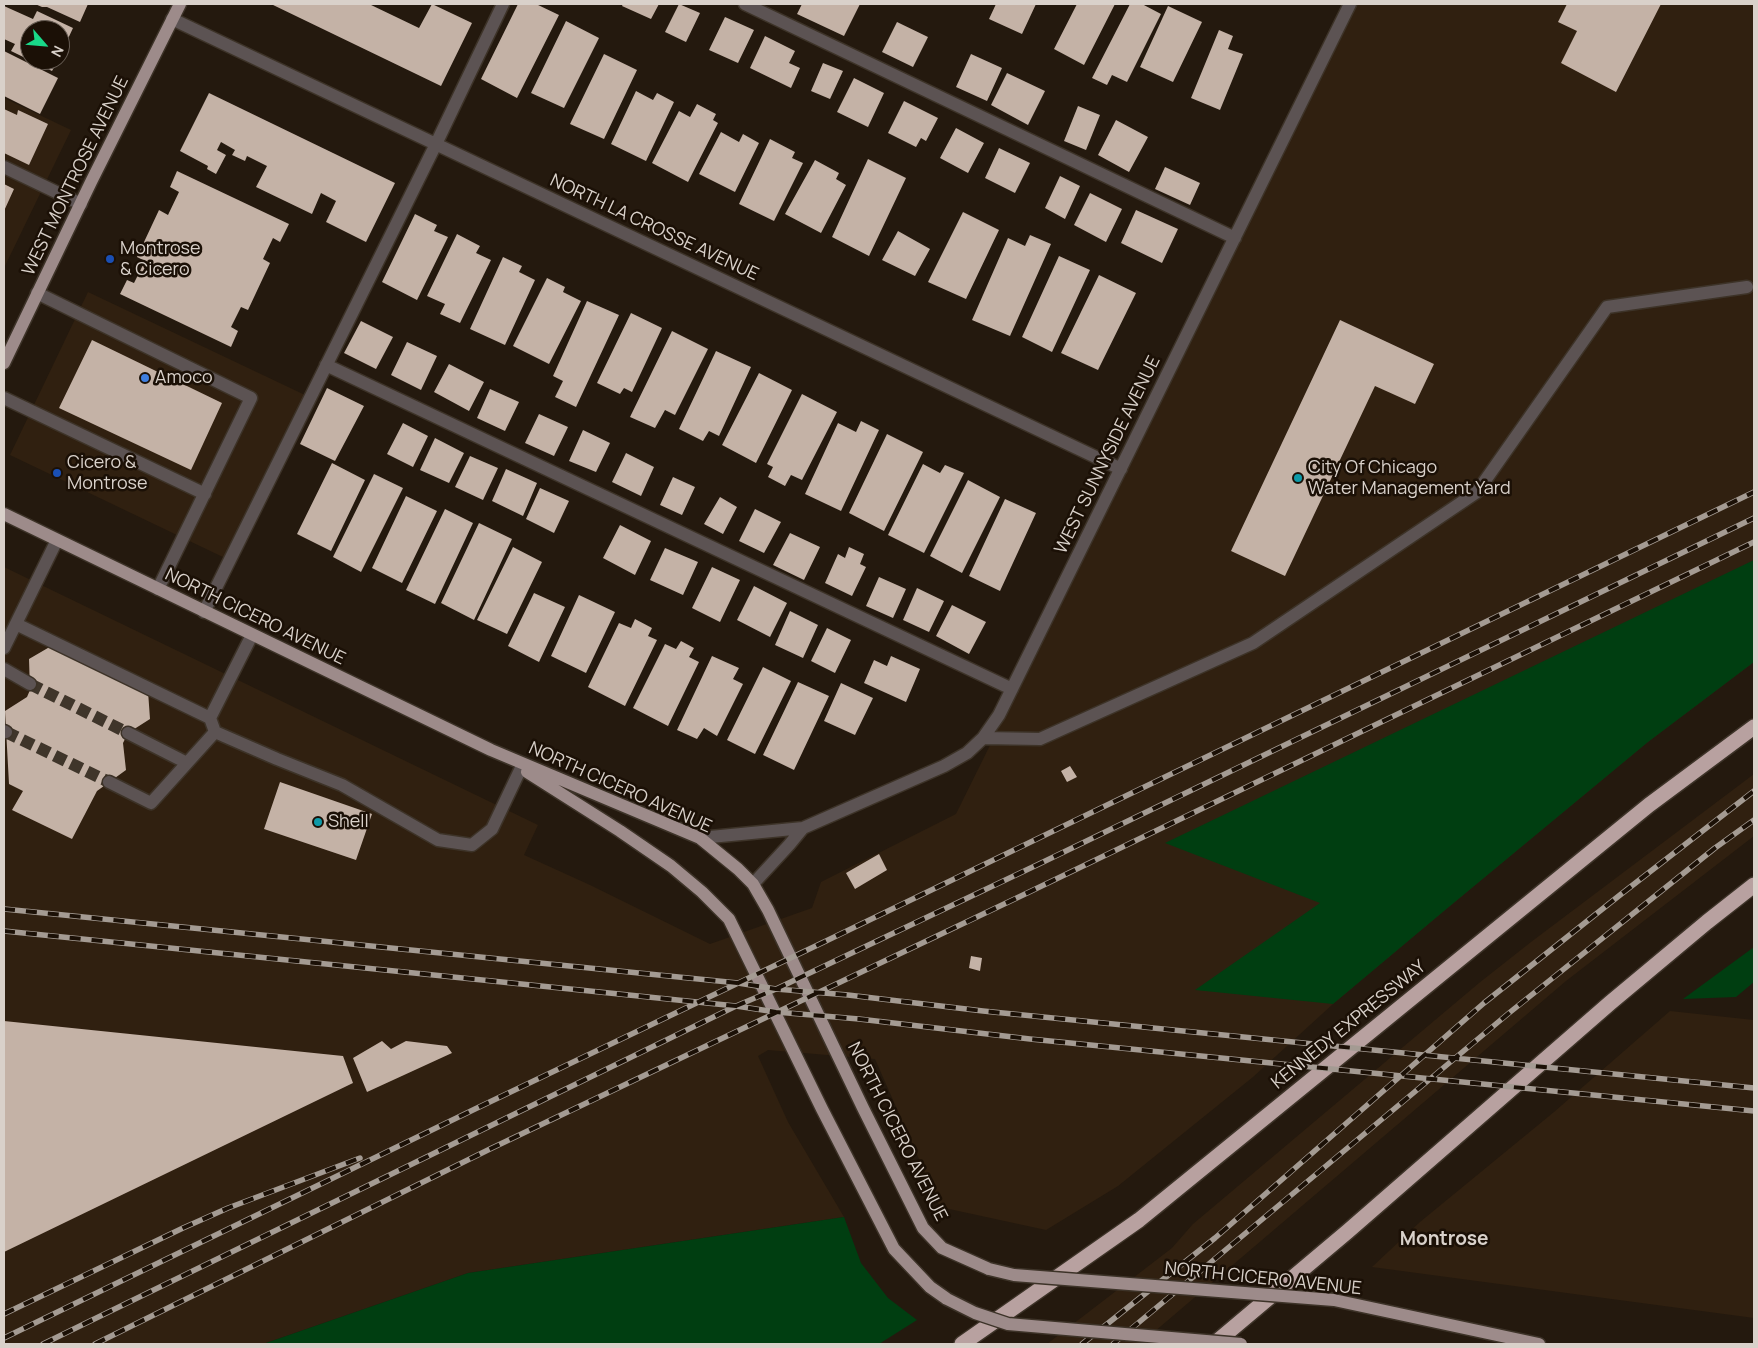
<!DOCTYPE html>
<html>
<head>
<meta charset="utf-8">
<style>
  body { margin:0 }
  #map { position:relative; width:1758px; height:1348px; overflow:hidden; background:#24190e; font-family:Manrope,sans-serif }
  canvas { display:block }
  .frame { position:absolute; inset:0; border:5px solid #d9d1ca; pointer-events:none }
  .north { position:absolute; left:20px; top:20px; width:50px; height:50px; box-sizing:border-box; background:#1b1006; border:1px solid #675d54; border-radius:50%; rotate:117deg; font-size:14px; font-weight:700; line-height:20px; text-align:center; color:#d9d1ca }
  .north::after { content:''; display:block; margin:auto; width:18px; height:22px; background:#19d989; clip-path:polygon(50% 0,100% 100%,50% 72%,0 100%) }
</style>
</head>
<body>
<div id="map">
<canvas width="1758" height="1348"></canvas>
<div class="frame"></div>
<div class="north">N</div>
</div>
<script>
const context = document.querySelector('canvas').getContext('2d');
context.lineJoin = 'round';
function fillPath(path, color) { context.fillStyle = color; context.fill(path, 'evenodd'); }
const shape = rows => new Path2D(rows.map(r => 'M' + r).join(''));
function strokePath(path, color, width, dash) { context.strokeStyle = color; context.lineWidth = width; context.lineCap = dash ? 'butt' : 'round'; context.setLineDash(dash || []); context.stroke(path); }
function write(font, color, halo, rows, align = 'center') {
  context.font = font + ' Manrope,sans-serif'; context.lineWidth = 5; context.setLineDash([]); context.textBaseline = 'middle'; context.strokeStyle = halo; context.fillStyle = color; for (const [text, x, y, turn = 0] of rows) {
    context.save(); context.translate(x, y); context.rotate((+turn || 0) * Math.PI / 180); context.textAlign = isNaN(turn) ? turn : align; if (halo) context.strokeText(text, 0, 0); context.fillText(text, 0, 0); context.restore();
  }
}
fillPath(shape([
  [1356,4,1754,4,1754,662,1648,742,1444,911,1333,1004,1253,1077,1118,1186,1046,1230,940,1207,875,1059,768,1050,758,1056,788,1122,844,1217,468,1273,263,1344,4,1344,4,567,538,825,524,855,590,885,710,944,812,908,821,882,956,814],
  [4,98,71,130,4,268],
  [88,292,305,395,227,559,10,455],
  [1754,774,1754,836,1566,981,1140,1344,1047,1344,1172,1248,1193,1224,1479,983,1531,942],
  [1670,1011,1754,1020,1754,1318,1372,1267,1420,1222,1554,1112]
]), '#302010');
fillPath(shape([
  [1754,560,1754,662,1648,742,1444,911,1333,1004,1195,990,1320,903,1165,843],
  [1754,947,1754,982,1736,997,1683,999],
  [844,1217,861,1263,888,1298,917,1320,879,1344,263,1344,468,1273]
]), '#003e11');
fillPath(shape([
  [35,4,88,4,80,22,47,7,42,7],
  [271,4,369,4,419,28,432,4,472,23,441,86],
  [518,4,536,4,559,15,517,98,481,79],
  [623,4,659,4,651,19,622,6],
  [679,4,700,13,686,42,665,32],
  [802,4,860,4,844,36,797,14],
  [996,4,1036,4,1022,34,989,19],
  [1077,4,1115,4,1084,65,1054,49],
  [1130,4,1142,4,1161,14,1127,82,1112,75,1107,85,1092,78],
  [1567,4,1661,4,1616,92,1561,63,1577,31,1558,22],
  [4,6,33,19,37,11,73,28,60,56,60,30,30,30,30,60,58,60,52,71,11,51,15,44,4,39],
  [1168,6,1202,22,1173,82,1140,67],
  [725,17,754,30,738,63,709,50],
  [566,21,599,38,564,108,531,93],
  [897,22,928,37,913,67,882,52],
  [1219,30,1233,36,1228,49,1243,54,1220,110,1191,98],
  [765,36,795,51,789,63,800,68,791,88,750,68],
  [4,51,58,78,40,114,4,96],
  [604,54,637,70,604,139,570,124],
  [971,54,1002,68,987,101,956,87],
  [823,63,843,71,830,99,811,91],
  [1007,73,1045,91,1028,125,991,105],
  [854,78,884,93,868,127,837,112],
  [636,91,653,100,657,93,674,102,646,161,611,144],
  [209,93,395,183,366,242,326,222,336,201,321,193,312,214,256,187,267,166,247,156,245,161,232,155,235,150,221,142,217,150,226,155,216,174,207,169,208,166,180,151],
  [904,101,938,118,926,141,921,138,916,147,888,133],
  [697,104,716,114,713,120,718,123,688,182,652,163,679,111,690,117],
  [1078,106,1100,115,1086,150,1064,141],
  [4,109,17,115,18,110,48,124,29,165,4,153],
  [1116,120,1148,137,1129,172,1098,155],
  [956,128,984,143,968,173,940,158],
  [721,132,739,142,743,134,759,143,735,192,699,174],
  [770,139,795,152,792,158,803,163,774,221,739,204],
  [999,148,1030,163,1015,193,985,178],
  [868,159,906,178,869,256,832,237],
  [815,160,839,173,836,179,846,185,821,233,785,214],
  [1165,167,1200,183,1190,205,1155,189],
  [177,171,289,224,280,242,273,238,263,259,270,263,248,310,241,307,231,327,238,331,231,347,120,294,127,280,134,283,145,261,137,257,159,210,168,215,179,192,170,187],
  [1060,176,1080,186,1065,219,1045,208],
  [4,184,14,189,4,211],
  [1090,193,1122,209,1106,242,1074,225],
  [1136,210,1178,229,1162,263,1121,243],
  [963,212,999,230,966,299,928,282],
  [415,214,437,225,434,231,448,237,417,300,382,282],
  [898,231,930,249,915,276,882,260],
  [457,234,480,246,476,253,491,260,460,323,440,314,445,304,427,296],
  [1030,235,1051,244,1010,336,972,320,1008,238,1025,246],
  [1059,256,1090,270,1052,352,1022,337],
  [503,257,522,266,519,272,535,280,505,345,470,329],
  [1099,275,1136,293,1098,370,1061,353],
  [547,278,565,287,563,292,581,301,549,364,513,346],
  [587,301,619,315,576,407,555,397,563,381,553,376],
  [631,313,662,328,632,392,624,388,620,394,597,383],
  [1340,320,1434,364,1415,404,1375,386,1285,576,1231,551],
  [361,321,393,337,376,369,344,353],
  [672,331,708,349,675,415,665,410,655,428,630,417],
  [92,340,222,403,191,470,59,408],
  [407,342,437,356,421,390,391,375],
  [716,351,751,367,719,436,709,431,703,441,679,429],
  [449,364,484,382,469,411,434,392],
  [759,373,792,390,756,463,722,445],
  [327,388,364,406,335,461,300,444],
  [490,389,519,402,505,431,477,418],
  [802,394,837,412,802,480,791,475,785,486,768,477,773,467,767,464],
  [539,414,568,427,554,456,525,443],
  [861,421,879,430,841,511,805,494,838,423,856,432],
  [403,423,428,436,413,467,387,454],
  [583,430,610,443,596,472,569,461],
  [887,434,923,452,884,531,849,513],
  [435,438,464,453,449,483,420,470],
  [626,453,654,467,641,496,612,482],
  [470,456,498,468,483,500,455,487],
  [332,463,365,480,331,551,297,534],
  [923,464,940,473,945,465,964,473,924,553,888,535],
  [506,469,537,483,523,516,492,501],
  [374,474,403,488,361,572,333,557],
  [673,477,695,487,682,515,660,505],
  [968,480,1000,497,962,573,930,556],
  [540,488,569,501,554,533,526,519],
  [406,496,437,511,402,583,372,568],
  [720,497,737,507,723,534,704,524],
  [1005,499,1036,513,1000,591,969,576],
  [445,509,473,523,435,604,406,590],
  [755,509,781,522,764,553,739,541],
  [479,523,512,539,474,620,441,603],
  [620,525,651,541,635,575,603,558],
  [790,533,820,547,804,580,773,565],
  [513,547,542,562,507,634,477,620],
  [849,547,864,554,860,564,866,567,852,596,825,583,838,554,845,558],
  [665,548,698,562,683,595,650,580],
  [712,567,740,580,720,622,692,608],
  [879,577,906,589,893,618,866,606],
  [754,586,787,603,770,637,737,620],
  [917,588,944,601,929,632,903,620],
  [534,593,565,607,539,662,508,646],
  [579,595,615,612,586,673,551,656],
  [952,605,986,622,969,654,936,636],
  [790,611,818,625,803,658,775,645],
  [635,619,652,628,648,636,657,640,625,706,588,687,619,623,631,628],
  [827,628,851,640,835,673,811,661],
  [681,641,694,648,689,657,699,662,668,726,633,708,665,644,676,649],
  [53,645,148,691,150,719,128,733,123,743,126,770,97,791,72,839,12,810,23,791,9,784,5,711,27,697,30,690,29,659],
  [712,656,739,668,733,679,743,684,717,736,704,728,697,739,677,730],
  [891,656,920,669,906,702,864,683,874,660,887,666],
  [763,667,791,681,755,754,727,740],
  [798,682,829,696,794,770,763,755],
  [841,683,873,698,855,735,824,721],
  [1070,766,1077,777,1067,782,1061,771],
  [280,782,372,814,356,860,264,829],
  [879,854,887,870,855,889,846,873],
  [971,956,982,958,980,971,969,968],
  [4,1021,343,1056,353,1083,4,1252],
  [382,1041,391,1049,406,1041,447,1046,452,1053,367,1092,353,1058]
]), '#c4b2a6');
strokePath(shape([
  [30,684,128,733],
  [6,732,109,782]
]), '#3f352a', 12, [12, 6]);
const minor = shape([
  [745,4,1235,238],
  [172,19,1121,469],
  [4,167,81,204],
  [37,293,251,398,158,589],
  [326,365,1012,689],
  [4,398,205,494],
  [204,612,436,144,503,4],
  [16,624,210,718],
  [252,635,210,718,215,732,277,759,342,785,438,840,472,845,492,829,521,768],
  [4,648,57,540],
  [4,669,30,684],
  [4,731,6,732],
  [128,733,187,763],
  [983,738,1040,739,1253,643,1477,492,1607,307,1747,287],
  [109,782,151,803,215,732],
  [700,838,803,828,944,766,967,753,983,738,999,715,1350,4],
  [753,884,789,845,803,828]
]);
const major = shape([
  [4,363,91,182,180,4],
  [4,514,491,750,700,838,738,869,753,884,768,910,863,1108,923,1228,942,1248,989,1269],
  [527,772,620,831,671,866,702,892,729,919,822,1109,894,1249,930,1287,947,1299],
  [1334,1300,1539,1344]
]);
const highway = shape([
  [962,1344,1139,1220,1649,805,1754,727],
  [1214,1344,1347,1232,1610,1003,1707,922,1754,885]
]);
strokePath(minor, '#3d3328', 15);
strokePath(major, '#3d3328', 15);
strokePath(highway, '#3d3328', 18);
strokePath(minor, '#5c5353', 12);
strokePath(major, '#9d8b8a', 12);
strokePath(highway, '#b8a1a0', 15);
const rail = shape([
  [4,909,738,983,776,989,848,995,983,1011,1754,1088],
  [4,931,736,1006,776,1012,859,1019,1030,1039,1754,1111],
  [4,1314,183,1228,228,1208,360,1158],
  [4,1338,475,1109,826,941,1754,492],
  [43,1344,736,1006,776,989,1039,864,1754,518],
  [95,1344,492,1148,1023,895,1754,542],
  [1082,1344,1215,1238,1484,1003,1620,895,1754,791],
  [1113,1344,1509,1013,1715,848,1754,820]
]);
strokePath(rail, '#a49b93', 5.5);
strokePath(rail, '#1b1006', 4, [11]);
const majorBridge = shape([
  [989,1269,1014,1275,1334,1300],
  [947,1299,975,1313,1008,1324,1241,1344]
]);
strokePath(majorBridge, '#3d3328', 15, []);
strokePath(majorBridge, '#9d8b8a', 12);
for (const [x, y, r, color] of [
  [110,259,5,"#1a4fb4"],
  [145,378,5,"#3f7fe0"],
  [57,473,5,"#1a4fb4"],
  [1298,478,5,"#0f9aa8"],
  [318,822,5,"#0f9aa8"]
]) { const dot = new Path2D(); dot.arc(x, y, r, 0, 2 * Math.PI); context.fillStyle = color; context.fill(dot); strokePath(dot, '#1b1006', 2); }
write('18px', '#d9d1ca', '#1b1006', [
  ["WEST MONTROSE AVENUE",76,176,-64],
  ["NORTH LA CROSSE AVENUE",654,228,25],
  ["WEST SUNNYSIDE AVENUE",1108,455,-64],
  ["NORTH CICERO AVENUE",255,617,26],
  ["NORTH CICERO AVENUE",620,788,24],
  ["KENNEDY EXPRESSWAY",1349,1025,-39],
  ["NORTH CICERO AVENUE",897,1132,63],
  ["NORTH CICERO AVENUE",1263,1279,6]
]);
write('18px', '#d9d1ca', '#1b1006', [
  ["Montrose",120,249],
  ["& Cicero",120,270],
  ["Amoco",155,378],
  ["Cicero &",67,463],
  ["Montrose",67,484],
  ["City Of Chicago",1308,468],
  ["Water Management Yard",1308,489],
  ["Shell",328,822]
], 'left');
write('bold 19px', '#d9d1ca', '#1b1006', [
  ["Montrose",1444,1240]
]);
</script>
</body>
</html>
